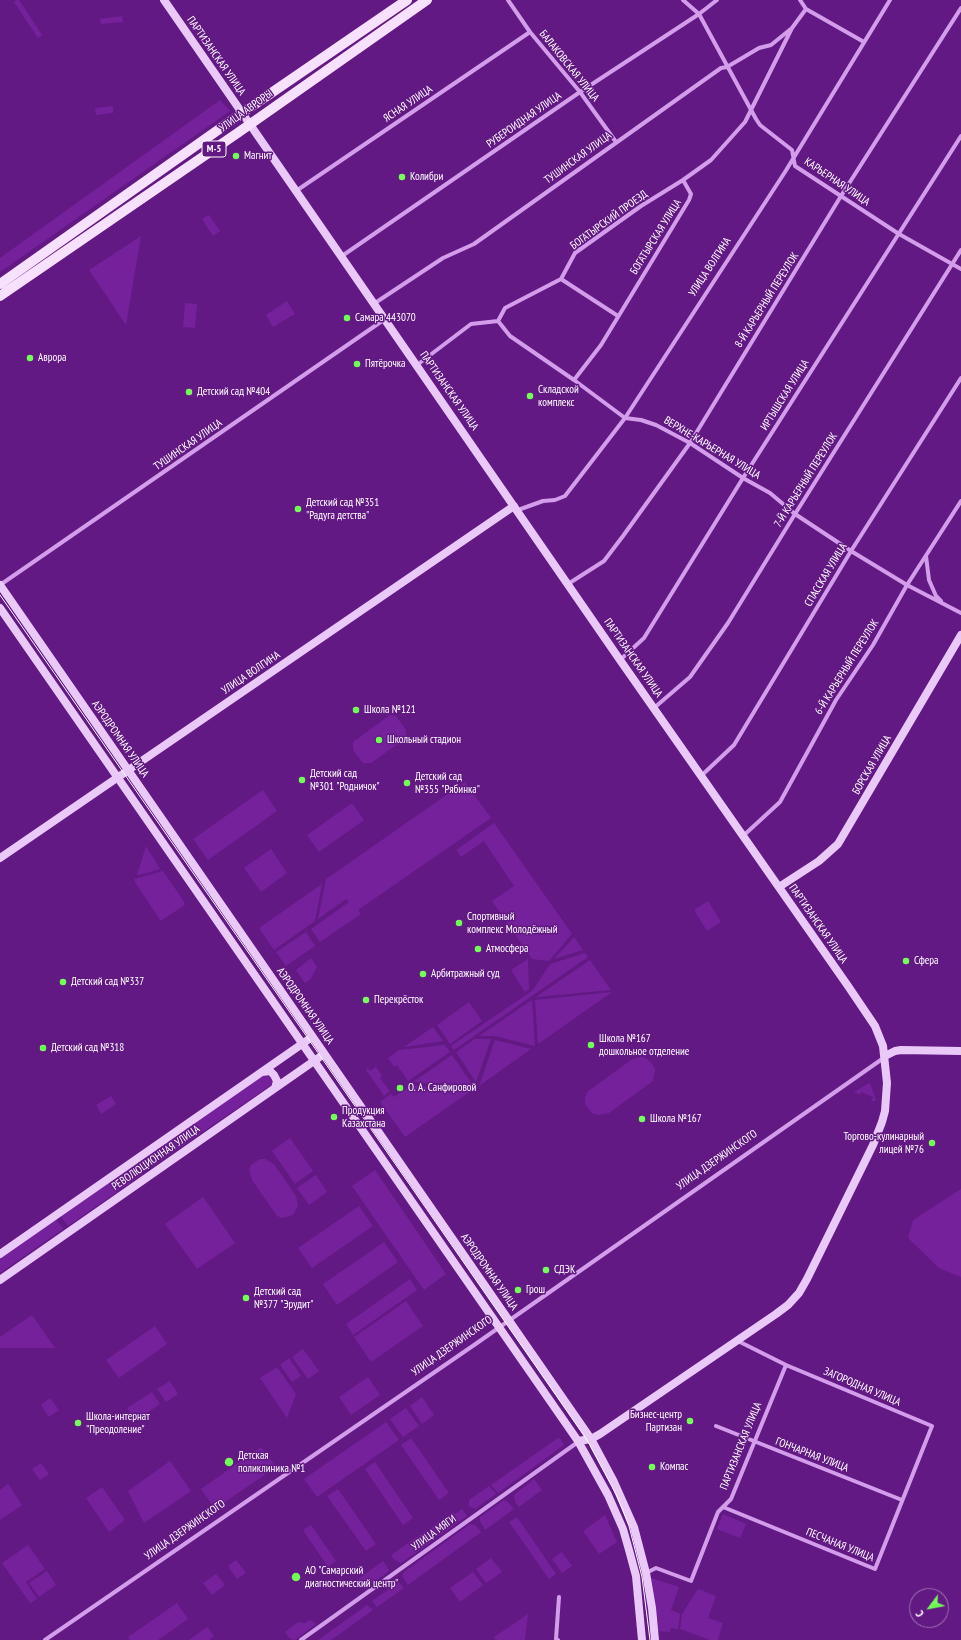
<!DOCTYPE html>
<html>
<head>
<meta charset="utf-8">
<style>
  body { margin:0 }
  #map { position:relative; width:961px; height:1640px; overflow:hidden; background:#631983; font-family:"PT Sans Narrow",sans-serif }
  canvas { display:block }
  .north { position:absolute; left:909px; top:1588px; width:40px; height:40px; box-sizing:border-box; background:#631983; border:1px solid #a175b5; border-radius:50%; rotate:238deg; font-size:11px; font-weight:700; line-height:16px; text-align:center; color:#fff }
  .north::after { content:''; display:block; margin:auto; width:14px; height:18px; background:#71ff57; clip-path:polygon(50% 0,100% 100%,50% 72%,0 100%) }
</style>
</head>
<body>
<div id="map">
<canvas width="961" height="1640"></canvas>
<div class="north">С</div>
</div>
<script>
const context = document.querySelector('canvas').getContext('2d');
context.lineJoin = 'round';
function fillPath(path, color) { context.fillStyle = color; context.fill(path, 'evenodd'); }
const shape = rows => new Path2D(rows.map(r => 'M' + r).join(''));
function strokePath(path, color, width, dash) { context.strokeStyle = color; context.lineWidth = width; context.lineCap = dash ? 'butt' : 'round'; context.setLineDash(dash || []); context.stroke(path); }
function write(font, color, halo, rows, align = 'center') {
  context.font = font + ' "PT Sans Narrow",sans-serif'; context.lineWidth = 3; context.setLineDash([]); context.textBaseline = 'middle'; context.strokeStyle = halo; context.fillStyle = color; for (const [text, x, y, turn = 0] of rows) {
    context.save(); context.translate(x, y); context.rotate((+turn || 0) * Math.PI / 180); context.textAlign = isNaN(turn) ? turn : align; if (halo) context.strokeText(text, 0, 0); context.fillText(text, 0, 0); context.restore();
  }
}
fillPath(shape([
  [17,0,19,0,42,35,38,38,14,2],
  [122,16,123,22,101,24,100,19],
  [220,100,230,111,0,272,0,258],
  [113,106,113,113,96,115,95,108],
  [209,215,220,231,213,236,202,219],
  [141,236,126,325,89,270],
  [287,301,295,314,273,327,266,315],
  [185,303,197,304,195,328,183,327],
  [390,715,396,716,406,730,406,738,371,763,363,763,353,750,353,742],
  [465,782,491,818,358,910,361,914,320,942,311,929,349,902,346,899,318,919,326,879],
  [263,790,277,811,208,860,193,839],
  [352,803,364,820,319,852,307,835],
  [494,823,572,934,549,961,532,959,492,901,514,886,484,841,461,857,456,850],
  [146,846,160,869,144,874,137,875],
  [271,849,287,873,261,892,244,868],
  [163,871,183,900,185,905,162,920,160,920,135,882,134,879],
  [322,884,315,921,274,950,259,928],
  [708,901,721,922,707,931,694,910],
  [306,932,315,946,286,966,276,952],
  [574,937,583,950,554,959],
  [585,953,588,957,454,1050,451,1046,533,990,550,964],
  [311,958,317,967,310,980,305,983,296,970],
  [528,959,529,989,525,992,511,970],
  [590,960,611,990,536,997],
  [612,992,538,1044,535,1000],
  [532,1000,535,1046,495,1036,479,1036],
  [469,1002,482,1021,450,1044,437,1025],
  [433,1027,443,1041,404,1047],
  [475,1039,491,1039,476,1082,456,1052],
  [495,1040,531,1049,479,1086],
  [445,1045,450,1052,408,1081,397,1065,394,1067,388,1058,399,1050],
  [452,1055,472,1084,423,1083,413,1082],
  [643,1057,648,1060,652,1064,655,1069,653,1081,609,1113,598,1115,592,1113,585,1104,585,1098,587,1092,631,1060,637,1058],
  [376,1067,382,1076,380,1078,390,1091,384,1096,366,1070,368,1068,370,1071],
  [263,1074,270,1077,272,1081,271,1085,153,1166,146,1156],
  [869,1083,870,1083,876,1100,875,1101,871,1101,873,1097,861,1092,860,1095,854,1092],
  [412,1085,422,1087,475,1088,405,1137,380,1102,391,1094,394,1097],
  [111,1096,116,1104,101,1114,96,1105],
  [290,1138,313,1171,295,1184,272,1151],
  [260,1159,265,1159,274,1164,296,1196,298,1206,293,1215,282,1218,277,1216,252,1180,249,1170,251,1165],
  [136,1162,143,1174,68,1226,60,1215],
  [375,1170,446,1274,424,1290,352,1186],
  [316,1175,327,1192,309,1205,297,1188],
  [961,1189,961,1277,939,1268,908,1238,913,1220],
  [203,1197,235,1243,197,1269,165,1224],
  [359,1206,373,1226,312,1268,298,1248],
  [55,1218,63,1229,0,1273,0,1257],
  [384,1242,398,1262,337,1305,323,1284],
  [410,1279,417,1290,353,1335,346,1324],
  [406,1301,423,1326,371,1362,354,1337],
  [32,1315,55,1348,0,1348,0,1337],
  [155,1326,167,1344,119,1378,106,1360],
  [303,1349,319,1371,308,1379,292,1357],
  [289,1358,301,1376,292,1382,280,1365],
  [277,1367,296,1394,287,1418,260,1378],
  [368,1377,380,1395,351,1415,339,1397],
  [170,1381,178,1394,166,1402,157,1389],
  [152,1392,160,1404,135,1421,127,1408],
  [422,1397,434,1415,422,1424,410,1406],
  [50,1398,59,1410,49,1417,41,1405],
  [406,1408,419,1426,403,1437,390,1419],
  [386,1422,399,1440,317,1497,304,1479],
  [411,1438,449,1493,439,1500,401,1445],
  [558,1438,560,1438,564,1445,498,1493,491,1485],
  [261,1447,276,1467,215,1509,201,1489],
  [170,1461,191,1491,144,1523,128,1491],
  [375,1462,413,1518,403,1525,365,1469],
  [41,1463,49,1474,40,1480,32,1469],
  [534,1479,542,1490,519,1507,515,1502,514,1495],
  [8,1484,22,1505,0,1520,0,1490],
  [489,1486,496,1494,475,1509,469,1506,469,1500],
  [102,1487,125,1520,109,1532,86,1498],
  [338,1489,376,1544,366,1551,327,1496],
  [504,1500,508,1502,514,1509,485,1530,480,1521,480,1517],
  [462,1509,467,1516,439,1536,434,1532,431,1528,453,1512,455,1514],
  [723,1514,746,1524,740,1538,717,1529],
  [605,1515,617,1542,599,1554,583,1531],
  [517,1517,556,1574,549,1579,509,1522],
  [470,1524,475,1525,481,1532,408,1585,402,1576,404,1572],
  [311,1525,336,1561,328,1567,303,1530],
  [427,1530,431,1536,431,1542,404,1561,400,1563,394,1559,391,1555],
  [28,1545,45,1569,26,1582,37,1599,30,1603,2,1563],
  [562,1552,572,1566,562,1573,552,1559],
  [491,1558,502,1572,486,1583,476,1569],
  [236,1560,246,1573,237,1579,228,1566],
  [383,1561,389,1570,388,1572,367,1587,360,1584,357,1580],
  [47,1571,56,1585,39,1597,29,1583],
  [473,1572,483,1585,460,1602,450,1588],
  [216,1574,225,1585,212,1595,203,1583],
  [651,1578,679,1587,671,1610,680,1614,678,1629,671,1628,670,1632,657,1631,651,1602],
  [399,1582,404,1588,377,1607,372,1601],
  [698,1589,716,1596,708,1618,723,1623,718,1640,710,1640,680,1629,682,1614],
  [177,1603,188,1619,158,1640,130,1640,128,1637],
  [367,1605,373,1610,331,1640,318,1640],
  [528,1614,525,1640,496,1640,494,1637],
  [310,1620,316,1624,296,1639,293,1640,288,1637,285,1632,298,1622,305,1623],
  [207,1627,214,1636,209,1640,189,1640]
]), '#75219c');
strokePath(shape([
  [508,0,530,32,580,92,616,142],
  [683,0,699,14,756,119,760,125,792,150,795,166,899,234,961,269],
  [800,0,806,9,864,42],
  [296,191,530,32],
  [342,256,580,92,699,14,717,0],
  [561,279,618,316],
  [375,303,443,258,474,244,721,68,727,67,759,48,771,45,792,28],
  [498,321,510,336,574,380,625,418,641,420,656,425,690,443,743,478,770,493,795,514,851,551,907,585,961,613],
  [498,321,505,308,561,279,575,253,641,206,683,180,711,160,745,122,792,28,806,9],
  [417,365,471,324,498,321],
  [574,380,601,345,689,200,691,194,683,180],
  [518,510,543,501,555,500,565,496,625,418,785,172,890,0],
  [926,556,929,580,936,596,941,601],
  [568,584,604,561,623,536,690,443,841,196,961,8],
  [0,585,385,319],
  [620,660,644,638,743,478,961,136],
  [654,708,690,677,728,623,795,514,961,250],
  [701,776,734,745,851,551,961,378],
  [743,836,780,802,836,700,873,645,907,585,961,501],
  [716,1426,902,1500],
  [723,1507,875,1569,932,1426,786,1365,738,1341],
  [646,1573,656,1568,691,1581,718,1512,731,1499,786,1365],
  [45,1640,477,1343,885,1057],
  [301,1640,578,1442],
  [558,1640,556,1639,559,1597]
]), '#d39dec', 4);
strokePath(shape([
  [164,0,620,660,848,986,875,1026,883,1046,887,1083,885,1111,882,1122,873,1145,807,1279,799,1293,788,1305,776,1314,600,1434,591,1439,578,1441],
  [0,585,591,1439,614,1482,634,1527,646,1573,652,1608,655,1640],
  [0,608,578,1441,608,1495,623,1529,629,1550,636,1576,642,1640],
  [0,858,514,506],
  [779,887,819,861,838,844,961,635],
  [885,1056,895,1051,901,1050,961,1051],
  [262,1072,270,1071,274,1075,277,1081,275,1088],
  [0,1254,312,1037],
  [0,1280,324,1054]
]), '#eac9f8', 8);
strokePath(shape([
  [0,284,242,113,407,0],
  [0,296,239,132,427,0]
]), '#f8e1ff', 10);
strokePath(shape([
  [0,595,587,1440,617,1496,629,1526,642,1577,650,1640]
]), '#fff', 1);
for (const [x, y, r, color] of [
  [236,156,4,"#71ff57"],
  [402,177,4,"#71ff57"],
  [347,318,4,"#71ff57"],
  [30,358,4,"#71ff57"],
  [357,364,4,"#71ff57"],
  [189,392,4,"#71ff57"],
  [530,396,4,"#71ff57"],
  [298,509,4,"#71ff57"],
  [356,710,4,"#71ff57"],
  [379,740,4,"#71ff57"],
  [302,780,4,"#71ff57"],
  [407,783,4,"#71ff57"],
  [459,923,4,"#71ff57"],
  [478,949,4,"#71ff57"],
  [906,961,4,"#71ff57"],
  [423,974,4,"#71ff57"],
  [63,982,4,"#71ff57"],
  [366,1000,4,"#71ff57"],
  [591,1045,4,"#71ff57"],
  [43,1048,4,"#71ff57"],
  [400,1088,4,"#71ff57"],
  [334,1117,4,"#71ff57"],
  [642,1119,4,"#71ff57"],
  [932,1143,4,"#71ff57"],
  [546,1270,4,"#71ff57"],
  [518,1290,4,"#71ff57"],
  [246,1298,4,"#71ff57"],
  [690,1421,4,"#71ff57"],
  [78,1423,4,"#71ff57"],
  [229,1462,5,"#71ff57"],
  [652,1467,4,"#71ff57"],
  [296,1577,5,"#71ff57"]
]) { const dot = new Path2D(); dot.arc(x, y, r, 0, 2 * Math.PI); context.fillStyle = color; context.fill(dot); strokePath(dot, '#631983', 1.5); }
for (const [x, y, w] of [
  [214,149,24]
]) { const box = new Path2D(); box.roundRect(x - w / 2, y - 8, w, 16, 3); context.fillStyle = '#631983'; context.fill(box); strokePath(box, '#fff', 1); }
write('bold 10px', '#fff', null, [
  ["М-5",214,149]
]);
write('11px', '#fff', '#631983', [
  ["ПАРТИЗАНСКАЯ УЛИЦА",216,56,55],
  ["БАЛАКОВСКАЯ УЛИЦА",569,66,51],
  ["ЯСНАЯ УЛИЦА",408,104,-34],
  ["УЛИЦА АВРОРЫ",246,111,-36],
  ["РУБЕРОИДНАЯ УЛИЦА",524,120,-35],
  ["ТУШИНСКАЯ УЛИЦА",578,158,-36],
  ["КАРЬЕРНАЯ УЛИЦА",837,182,34],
  ["БОГАТЫРСКИЙ ПРОЕЗД",609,220,-36],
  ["БОГАТЫРСКАЯ УЛИЦА",656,237,-58],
  ["УЛИЦА ВОЛГИНА",710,267,-57],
  ["8-Й КАРЬЕРНЫЙ ПЕРЕУЛОК",767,300,-58],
  ["ПАРТИЗАНСКАЯ УЛИЦА",449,391,55],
  ["ИРТЫШСКАЯ УЛИЦА",785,395,-58],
  ["ТУШИНСКАЯ УЛИЦА",188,445,-35],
  ["ВЕРХНЕ-КАРЬЕРНАЯ УЛИЦА",712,448,31],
  ["7-Й КАРЬЕРНЫЙ ПЕРЕУЛОК",806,480,-58],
  ["СПАССКАЯ УЛИЦА",826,575,-59],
  ["ПАРТИЗАНСКАЯ УЛИЦА",633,658,55],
  ["6-Й КАРЬЕРНЫЙ ПЕРЕУЛОК",847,667,-58],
  ["УЛИЦА ВОЛГИНА",251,673,-34],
  ["АЭРОДРОМНАЯ УЛИЦА",120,739,55],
  ["БОРСКАЯ УЛИЦА",872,765,-60],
  ["ПАРТИЗАНСКАЯ УЛИЦА",818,924,55],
  ["АЭРОДРОМНАЯ УЛИЦА",305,1006,55],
  ["РЕВОЛЮЦИОННАЯ УЛИЦА",156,1158,-35],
  ["УЛИЦА ДЗЕРЖИНСКОГО",717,1160,-35],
  ["АЭРОДРОМНАЯ УЛИЦА",489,1272,55],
  ["УЛИЦА ДЗЕРЖИНСКОГО",452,1346,-35],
  ["ЗАГОРОДНАЯ УЛИЦА",862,1387,23],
  ["ПАРТИЗАНСКАЯ УЛИЦА",741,1446,-68],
  ["ГОНЧАРНАЯ УЛИЦА",812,1455,21],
  ["УЛИЦА ДЗЕРЖИНСКОГО",185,1530,-35],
  ["УЛИЦА МЯГИ",434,1533,-36],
  ["ПЕСЧАНАЯ УЛИЦА",840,1545,22]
]);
write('11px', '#fff', '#631983', [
  ["Магнит",244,156],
  ["Колибри",410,177],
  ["Самара 443070",355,318],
  ["Аврора",38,358],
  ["Пятёрочка",365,364],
  ["Складской",538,390],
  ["комплекс",538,403],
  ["Детский сад №404",197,392],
  ["Детский сад №351",306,503],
  ["\"Радуга детства\"",306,516],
  ["Школа №121",364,710],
  ["Школьный стадион",387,740],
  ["Детский сад",310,774],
  ["№301 \"Родничок\"",310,787],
  ["Детский сад",415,777],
  ["№355 \"Рябинка\"",415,790],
  ["Спортивный",467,917],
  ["комплекс Молодёжный",467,930],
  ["Атмосфера",486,949],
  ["Сфера",914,961],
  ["Арбитражный суд",431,974],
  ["Детский сад №337",71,982],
  ["Перекрёсток",374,1000],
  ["Школа №167",599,1039],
  ["дошкольное отделение",599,1052],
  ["Детский сад №318",51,1048],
  ["О. А. Санфировой",408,1088],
  ["Продукция",342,1111],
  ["Казахстана",342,1124],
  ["Школа №167",650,1119],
  ["Торгово-кулинарный",924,1137,"right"],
  ["лицей №76",924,1150,"right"],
  ["СДЭК",554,1270],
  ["Грош",526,1290],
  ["Детский сад",254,1292],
  ["№377 \"Эрудит\"",254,1305],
  ["Бизнес-центр",682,1415,"right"],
  ["Партизан",682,1428,"right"],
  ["Школа-интернат",86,1417],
  ["\"Преодоление\"",86,1430],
  ["Детская",238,1456],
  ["поликлиника №1",238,1469],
  ["Компас",660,1467],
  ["АО \"Самарский",305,1571],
  ["диагностический центр\"",305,1584]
], 'left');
</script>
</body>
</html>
